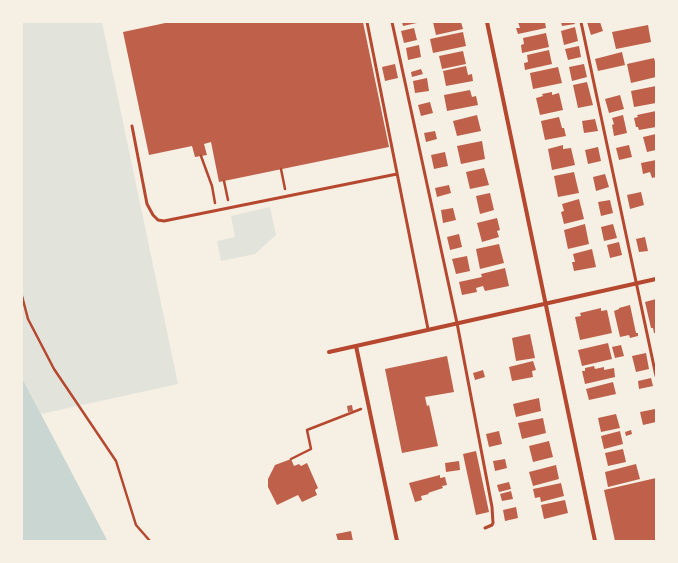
<!DOCTYPE html>
<html>
<head>
<meta charset="utf-8">
<style>
  body { margin:0 }
  #map { position:relative; width:678px; height:563px; overflow:hidden; background:#f6efe4; font-family:Overpass,sans-serif }
  canvas { display:block }
  .frame { position:absolute; inset:0; border:23px solid #f6efe4; pointer-events:none }
</style>
</head>
<body>
<div id="map">
<canvas width="678" height="563"></canvas>
<div class="frame"></div>
</div>
<script>
const context = document.querySelector('canvas').getContext('2d');
context.lineJoin = 'round';
function fillPath(path, color) { context.fillStyle = color; context.fill(path, 'evenodd'); }
const shape = rows => new Path2D(rows.map(r => 'M' + r).join(''));
function strokePath(path, color, width, dash) { context.strokeStyle = color; context.lineWidth = width; context.lineCap = dash ? 'butt' : 'round'; context.setLineDash(dash || []); context.stroke(path); }
fillPath(shape([
  [22,22,102,22,178,384,41,414,22,378],
  [270,207,276,235,255,254,221,261,217,241,235,237,231,216]
]), '#e2e4dc');
fillPath(shape([
  [22,378,107,540,108,541,22,541]
]), '#c9d6d2');
fillPath(shape([
  [170,22,363,22,389,147,219,182,211,142,204,144,207,155,195,157,192,146,149,155,123,32],
  [402,22,417,22,417,23,403,26],
  [433,22,461,22,463,29,436,35],
  [518,22,545,22,546,28,518,34,516,28,520,28],
  [561,22,574,22,575,24,562,26],
  [587,22,600,22,603,31,591,35],
  [648,25,651,42,616,49,612,32],
  [575,27,578,41,564,45,561,31],
  [414,28,417,40,404,43,401,31],
  [463,32,466,46,433,53,430,39],
  [546,33,549,47,522,53,521,45,524,44,523,38],
  [419,45,421,57,408,60,406,48],
  [579,46,581,57,568,60,565,49],
  [549,50,552,64,525,70,524,63,528,62,527,55],
  [463,51,466,64,442,69,439,56],
  [622,52,625,65,598,71,595,59],
  [654,58,656,65,656,77,631,83,627,64],
  [395,64,398,78,385,81,382,67],
  [584,64,587,77,572,81,569,67],
  [466,66,468,75,472,74,473,81,446,86,443,71],
  [558,67,562,83,533,89,530,73],
  [421,69,423,74,412,77,411,72],
  [427,78,429,91,415,93,413,81],
  [587,82,593,105,578,108,573,85],
  [656,86,656,103,634,107,631,91],
  [470,90,472,97,476,96,478,105,447,111,444,95],
  [552,92,552,95,559,93,563,110,540,115,536,98,543,96,542,94],
  [620,95,624,109,609,113,605,99],
  [430,102,433,113,421,116,418,105],
  [656,111,656,127,639,130,638,127,636,127,634,118,638,117,637,115],
  [477,115,481,131,457,136,453,121],
  [623,115,627,133,614,136,612,125,614,124,612,118],
  [559,117,562,128,564,128,566,136,545,140,541,121],
  [595,119,598,131,584,133,582,121],
  [435,131,437,139,426,142,424,133],
  [656,134,656,150,647,152,643,137],
  [482,141,485,159,461,164,457,146],
  [563,145,563,149,571,148,575,165,552,170,548,149],
  [629,145,632,157,619,160,616,148],
  [598,147,601,161,588,164,585,150],
  [445,152,448,166,434,169,431,155],
  [656,160,656,177,652,178,650,172,643,174,641,163],
  [484,168,489,185,470,189,466,172],
  [574,172,579,193,558,197,554,176],
  [605,174,609,187,596,191,593,177],
  [449,185,451,193,437,197,435,188],
  [641,192,644,205,630,209,627,195],
  [490,193,494,210,480,214,476,196],
  [579,199,584,219,564,224,561,212,564,211,562,204],
  [610,200,613,213,601,216,598,202],
  [453,208,456,220,443,223,441,210],
  [497,218,500,230,497,231,499,237,482,242,477,223],
  [585,224,589,244,568,249,564,230],
  [613,224,617,238,604,241,601,227],
  [459,234,462,247,450,250,447,237],
  [645,237,648,251,639,252,636,239],
  [619,242,622,255,610,258,607,245],
  [499,244,504,263,480,269,476,249],
  [592,249,596,267,574,271,572,262,575,262,573,254],
  [467,256,470,271,456,274,452,259],
  [505,268,509,286,485,291,483,286,476,288,477,292,462,295,459,282,482,277,481,274],
  [656,299,656,333,654,333,653,328,651,328,645,302],
  [630,305,636,333,638,333,638,336,630,338,629,335,620,337,614,311,619,309,619,308],
  [601,308,601,311,607,310,612,333,580,340,575,317,581,316,580,313],
  [530,334,535,358,516,361,512,338],
  [608,343,612,359,582,366,578,350],
  [621,345,624,356,615,358,612,347],
  [646,353,649,369,636,372,632,356],
  [447,356,454,392,425,397,427,406,429,405,438,446,402,453,385,369],
  [533,361,536,370,532,371,533,377,512,381,509,367],
  [594,366,595,369,604,367,604,370,614,368,615,377,585,384,582,371,585,371,585,368],
  [483,370,485,377,475,380,473,373],
  [651,378,653,386,639,389,638,381],
  [613,382,616,394,589,400,586,389],
  [539,398,541,411,516,417,513,404],
  [352,405,353,411,348,412,347,406],
  [655,409,656,422,643,425,640,412],
  [616,414,620,428,601,432,598,418],
  [543,418,546,433,522,439,518,423],
  [631,430,632,434,626,436,625,432],
  [499,431,502,444,489,447,486,434],
  [620,431,623,444,604,449,601,436],
  [549,441,553,457,533,462,529,446],
  [623,449,626,462,608,466,605,453],
  [476,451,489,512,476,515,463,454],
  [291,459,294,466,299,464,301,466,307,463,318,488,315,490,317,495,302,502,298,495,277,505,268,487,268,479,275,465],
  [505,459,507,468,495,471,493,461],
  [459,461,460,470,446,472,445,463],
  [636,464,640,479,608,487,605,472],
  [556,465,559,479,533,486,529,472],
  [440,475,440,478,445,477,447,485,442,486,443,488,428,493,429,494,421,496,422,500,415,502,409,483],
  [656,478,656,541,615,541,604,490],
  [509,482,511,489,499,492,497,485],
  [561,483,564,496,541,502,540,497,535,498,533,489],
  [511,491,513,499,502,501,500,494],
  [565,500,568,513,544,519,541,505],
  [516,507,518,518,505,521,503,510],
  [351,531,353,541,338,541,336,534]
]), '#bf614a');
strokePath(shape([
  [201,156,212,186,215,203],
  [281,169,285,189],
  [224,181,228,200],
  [22,296,28,319,54,369,116,461,136,525,150,541],
  [291,459,311,449,307,430,361,409]
]), '#b5482f', 2.5);
strokePath(shape([
  [367,22,428,329],
  [392,22,457,323,492,507,493,523,492,525,485,528],
  [581,22,656,376],
  [132,126,147,204,153,215,158,220,164,221,397,174]
]), '#b5482f', 3);
strokePath(shape([
  [487,22,595,541],
  [356,346,397,541],
  [329,352,656,279]
]), '#b5482f', 4);
</script>
</body>
</html>
